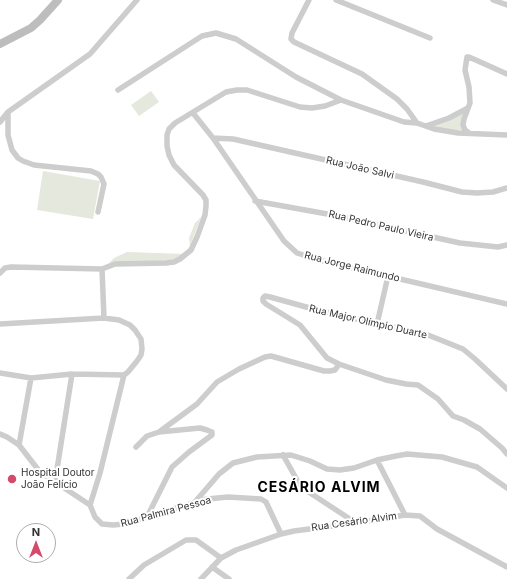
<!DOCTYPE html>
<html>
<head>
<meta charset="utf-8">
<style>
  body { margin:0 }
  #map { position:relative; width:507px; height:579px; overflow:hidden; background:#fff; font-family:Inter,sans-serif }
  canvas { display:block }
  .north { position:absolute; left:16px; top:523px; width:40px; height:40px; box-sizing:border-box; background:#fff; border:1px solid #adadad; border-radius:50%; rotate:0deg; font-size:11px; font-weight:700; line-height:16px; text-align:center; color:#333 }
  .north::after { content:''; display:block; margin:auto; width:14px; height:18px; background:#d5496a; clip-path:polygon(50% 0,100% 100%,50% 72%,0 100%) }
</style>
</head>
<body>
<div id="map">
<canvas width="507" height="579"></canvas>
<div class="north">N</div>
</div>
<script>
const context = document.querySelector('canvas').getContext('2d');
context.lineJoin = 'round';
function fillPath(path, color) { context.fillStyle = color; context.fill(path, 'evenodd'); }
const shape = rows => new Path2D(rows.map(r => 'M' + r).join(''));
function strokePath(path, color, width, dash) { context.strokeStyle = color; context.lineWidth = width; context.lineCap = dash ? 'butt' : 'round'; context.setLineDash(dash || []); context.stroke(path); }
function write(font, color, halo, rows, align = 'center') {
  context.font = font + ' Inter,sans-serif'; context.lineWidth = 4; context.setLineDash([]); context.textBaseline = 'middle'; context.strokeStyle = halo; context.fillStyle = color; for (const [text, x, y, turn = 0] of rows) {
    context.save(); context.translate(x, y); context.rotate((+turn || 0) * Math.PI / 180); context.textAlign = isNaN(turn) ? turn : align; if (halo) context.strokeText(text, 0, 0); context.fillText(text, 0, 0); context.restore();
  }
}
fillPath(shape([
  [151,91,159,102,139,116,131,105],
  [462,114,464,114,463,131,433,127,432,126],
  [43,171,100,181,93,219,37,210],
  [201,217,190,246,189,238,195,223],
  [127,252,186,254,180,259,105,267,114,258]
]), '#e4e8dd');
strokePath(shape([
  [309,0,292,33,291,39,294,42,362,74,397,99,407,109,417,123],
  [336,0,430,38],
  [493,0,507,5],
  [118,90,202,36,216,33,236,39,296,77,341,100,404,122,417,123,434,129,458,133,507,135],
  [8,112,8,135,12,150,18,158,23,161,34,165,91,171,98,174,101,177,104,184,98,212],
  [193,113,213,138,284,241,297,253,319,260,507,304],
  [0,122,8,112,90,54,137,0],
  [426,126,449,118,468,108],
  [469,133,465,130,463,125,464,119,470,103,469,87,465,70,467,57,469,57,507,74],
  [213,138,233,139,423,182,462,192,477,193,493,192,507,188],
  [255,201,333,215,460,243,498,247,507,245],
  [102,269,104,318],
  [0,273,5,268,11,267,102,269,115,264,166,263,174,262,180,259,191,250,197,237,205,215,206,206,206,200,203,195,174,165,169,155,167,146,167,135,169,129,175,123,226,92,237,90,247,90,300,107,312,108,325,106,341,100],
  [0,324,104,318,119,320,130,325,135,330,141,339,142,349,141,355,137,361,128,372,124,375,100,473,90,505,40,472,19,445,7,437,0,434],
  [377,324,388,276],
  [0,373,31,378,72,374,124,375],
  [507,389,475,359,463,349,428,335,317,310,270,297,265,296,263,298,263,301,266,304,300,325,327,358,339,364,386,380,406,384,418,385,438,399,453,416,464,420,480,429,502,448,507,454],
  [19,445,31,378],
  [136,447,147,436,159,432,197,404,217,382,239,369,265,357,271,356,324,371,330,371,335,370,339,364],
  [283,455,301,487,356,523],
  [377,460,405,515],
  [55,482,72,374],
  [195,502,219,474,233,463,257,457,291,455,310,461,327,469,340,470,354,468,377,460,396,456,407,454,442,457,477,467,507,488],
  [90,505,95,517,102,524,113,525,124,524,207,499,228,497,261,499,266,502,281,534],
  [147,517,172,467,189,452,212,435,212,432,207,430,200,428,159,432],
  [212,567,229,579],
  [129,579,144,565,186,540,196,540,221,558],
  [201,579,221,558,236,550,281,534,294,531,356,523,405,515,420,516,437,529,507,567]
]), '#cdcdcd', 5.5);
strokePath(shape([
  [0,44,31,28,40,20,58,0]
]), '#bdbdbd', 8);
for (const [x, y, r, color] of [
  [12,479,5,"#d5496a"]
]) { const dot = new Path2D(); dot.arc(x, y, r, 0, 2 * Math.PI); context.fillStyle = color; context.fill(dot); strokePath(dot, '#fff', 1.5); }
write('10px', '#333', '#fff', [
  ["Rua João Salvi",360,168,13],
  ["Rua Pedro Paulo Vieira",381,226,13],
  ["Rua Jorge Raimundo",352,267,14],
  ["Rua Major Olímpio Duarte",368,322,13],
  ["Rua Palmira Pessoa",166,512,-15],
  ["Rua Cesário Alvim",354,522,-8]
]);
write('10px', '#333', '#fff', [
  ["Hospital Doutor",21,473],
  ["João Felício",21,485]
], 'left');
context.letterSpacing = '1px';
write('bold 14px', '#000', '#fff', [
  ["CESÁRIO ALVIM",319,488]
]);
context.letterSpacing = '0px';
</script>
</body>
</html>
